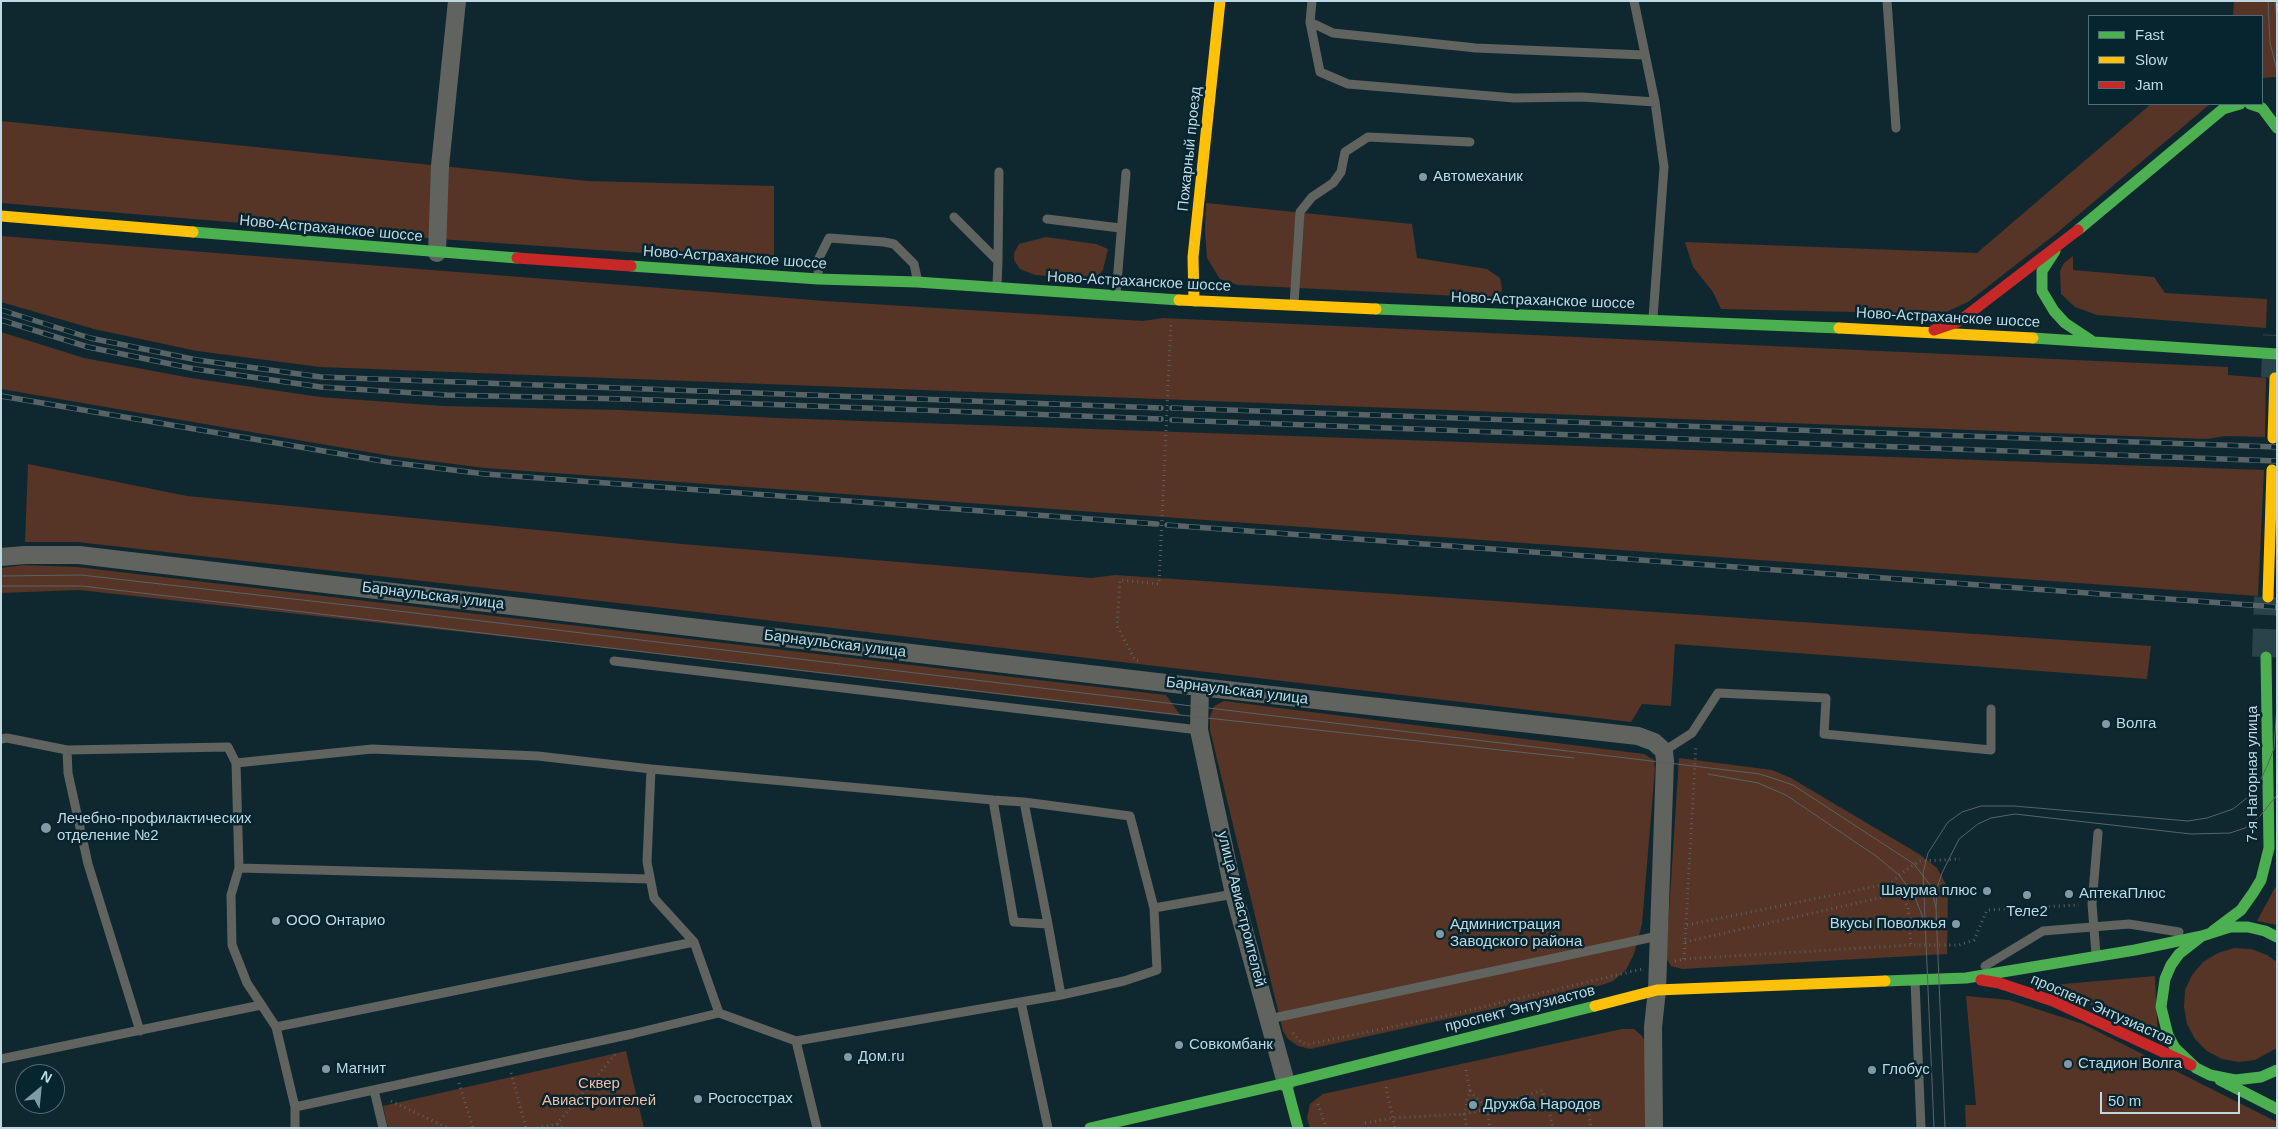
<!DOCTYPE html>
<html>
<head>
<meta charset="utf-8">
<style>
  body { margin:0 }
  #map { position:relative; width:2278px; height:1129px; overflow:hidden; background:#0f2830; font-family:Helvetica,sans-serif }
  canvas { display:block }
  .frame { position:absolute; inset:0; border:2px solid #bed9e3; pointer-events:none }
  .legend { position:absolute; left:2088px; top:15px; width:175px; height:90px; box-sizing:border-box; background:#07252f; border:1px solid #506d77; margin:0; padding:6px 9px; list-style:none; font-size:15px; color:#bed9e3 }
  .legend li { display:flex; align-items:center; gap:10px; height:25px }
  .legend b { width:25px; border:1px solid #506d77 }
  .north { position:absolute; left:15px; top:1064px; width:50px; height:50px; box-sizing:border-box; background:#07252f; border:1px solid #506d77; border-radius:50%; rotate:28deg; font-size:14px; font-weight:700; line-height:20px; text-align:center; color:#bed9e3 }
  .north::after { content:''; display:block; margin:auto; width:18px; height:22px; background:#819ba4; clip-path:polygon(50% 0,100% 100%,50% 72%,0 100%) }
  .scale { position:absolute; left:2100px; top:1092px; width:140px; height:22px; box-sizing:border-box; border:2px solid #bed9e3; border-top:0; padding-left:6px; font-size:15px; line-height:18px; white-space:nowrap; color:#bed9e3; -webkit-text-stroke:4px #07252f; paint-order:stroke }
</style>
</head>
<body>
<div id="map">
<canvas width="2278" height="1129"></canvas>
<div class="frame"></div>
<ul class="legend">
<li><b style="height:6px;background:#4caf50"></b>Fast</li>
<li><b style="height:6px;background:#ffc107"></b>Slow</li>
<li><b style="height:6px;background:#c62828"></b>Jam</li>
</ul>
<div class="north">N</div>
<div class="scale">50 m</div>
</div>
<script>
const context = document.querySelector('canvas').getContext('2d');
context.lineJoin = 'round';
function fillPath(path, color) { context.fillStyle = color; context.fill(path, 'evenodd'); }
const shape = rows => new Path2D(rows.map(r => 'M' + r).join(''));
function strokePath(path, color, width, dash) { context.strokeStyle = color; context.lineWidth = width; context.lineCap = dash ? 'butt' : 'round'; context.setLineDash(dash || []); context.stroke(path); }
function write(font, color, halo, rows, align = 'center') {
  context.font = font + ' Helvetica,sans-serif'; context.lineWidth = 5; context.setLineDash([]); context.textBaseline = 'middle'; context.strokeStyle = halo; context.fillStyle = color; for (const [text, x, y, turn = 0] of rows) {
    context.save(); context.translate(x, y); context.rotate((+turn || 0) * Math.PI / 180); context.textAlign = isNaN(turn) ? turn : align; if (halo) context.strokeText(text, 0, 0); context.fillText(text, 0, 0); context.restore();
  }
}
fillPath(shape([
  [2234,1,2277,1,2277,77,2262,78,2262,16,2233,16],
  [2151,104,2210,104,2058,232,1968,302,1942,314,1721,309,1713,292,1693,267,1685,242,1977,253],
  [1,121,588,181,774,186,774,262,410,237,1,203],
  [1206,203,1412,224,1417,258,1487,269,1500,278,1502,289,1499,298,1238,285,1220,279,1207,258,1205,232],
  [1,236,825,301,1143,321,1163,318,2228,367,2228,375,2266,378,2265,437,2225,436,2207,439,320,367,197,351,94,329,1,302],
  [1046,237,1096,244,1108,249,1103,270,1095,279,1035,275,1020,269,1014,260,1014,253,1019,244],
  [2073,256,2073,270,2154,277,2165,293,2267,299,2266,328,2097,315,2075,307,2061,294,2060,271,2064,263],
  [1,332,84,358,191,378,320,397,443,406,620,410,778,418,2264,470,2258,596,485,468,391,456,1,389],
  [28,464,187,496,682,544,1091,578,1116,575,2151,646,2147,679,1675,644,1671,706,1642,704,1631,722,680,610,77,542,25,542],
  [24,565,77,567,1166,695,1181,716,572,644,79,590,1,593,1,568],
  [1224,701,1644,754,1654,760,1655,769,1642,924,1634,954,1626,970,1613,981,1602,985,1310,1049,1298,1046,1288,1039,1283,1031,1210,730,1210,717,1214,706],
  [1679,758,1772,770,1791,778,1919,854,1937,868,1948,888,1947,954,1682,969,1671,966,1666,958],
  [2277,884,2277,925,2257,921],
  [2234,948,2251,949,2267,955,2277,962,2277,1048,2255,1060,2239,1062,2222,1059,2207,1051,2195,1039,2187,1024,2184,1007,2185,990,2192,975,2203,962,2218,953],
  [2155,976,2158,1039,2052,985],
  [1966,996,2009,1000,2083,1024,2277,1122,2277,1128,1966,1128,1965,1105,1976,1105],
  [1622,1029,1634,1029,1642,1036,1649,1048,1649,1128,1310,1128,1307,1118,1310,1104,1323,1094],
  [626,1051,644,1128,388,1128,383,1106]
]), '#563426');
strokePath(shape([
  [2275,378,2277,335],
  [2266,657,2268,597]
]), '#29434b', 28, [28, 14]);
strokePath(shape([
  [1138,661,1135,660,1117,626,1120,580,1159,584,1171,321],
  [1892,883,1908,906,1911,945],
  [1687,925,1892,883,1899,875,1919,861,1960,859],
  [1685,942,1901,893],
  [1684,959,1696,745],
  [1675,961,1684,959,1911,945,1959,945,1974,940,1987,910,2079,905],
  [1293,1033,1302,1043,1309,1044,1449,1015,1642,969],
  [1466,1070,1470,1091,1464,1114,1467,1128],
  [511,1073,526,1128],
  [459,1083,473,1128],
  [1386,1087,1395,1128],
  [1470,1091,1487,1109,1490,1128],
  [391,1101,448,1128],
  [1318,1104,1326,1128],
  [1549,1110,1553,1128],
  [1365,1123,1392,1118,1464,1114,1487,1109,1542,1090,1549,1110,1588,1106,1591,1128],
  [557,1124,563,1128],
  [537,1128,557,1124,617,1052]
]), '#5a6160', 3, [1, 4]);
strokePath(shape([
  [1312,1,1310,22,1320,72,1348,84,1514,98,1582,97,1655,102],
  [1634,1,1655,102,1664,167,1653,318],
  [1887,1,1896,128],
  [1310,22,1333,33,1476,48,1644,55],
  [954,217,998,261,997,286],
  [1047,219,1120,228],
  [998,261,999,172],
  [818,276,819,258,829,238,884,242,894,244,914,264,917,278],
  [1116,295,1126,173],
  [1294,304,1300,212,1312,197,1333,183,1341,172,1345,152,1368,137,1470,142],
  [614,661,1199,730],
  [1,739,7,738,67,750,228,747,236,763,239,868,231,895,232,945,247,983,276,1027],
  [67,750,68,773,88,864,140,1031],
  [1664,751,1692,733,1718,693,1826,698,1824,734,1991,750,1991,709],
  [236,763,372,749,538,756,651,769,647,862,654,898,694,942],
  [651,769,993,800],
  [1024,802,1130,816,1154,908,1234,894],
  [239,868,650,879],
  [1048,924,1014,922,993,800,1024,802,1048,924,1061,995],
  [2096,954,2092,904,2098,833],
  [1985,966,2043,931,2129,924,2179,932],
  [1915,981,1921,1128],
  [1021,1002,1048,1128],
  [1269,1019,1658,936],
  [796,1041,817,1128],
  [1,1059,261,1005],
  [374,1090,383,1128],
  [295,1107,632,1034,719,1013,796,1041,1061,995,1124,981,1157,970,1154,908],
  [295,1128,295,1107,276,1027,694,942,719,1013]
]), '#60635e', 9);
strokePath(shape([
  [437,253,440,166,457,1],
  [1,557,25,555,79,555,1200,687,1638,736,1654,742,1664,751,1665,761,1657,990,1653,1027,1654,1128],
  [1200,687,1199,730,1234,894,1286,1083]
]), '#60635e', 18);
strokePath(shape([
  [2250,104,2262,108,2277,128],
  [2078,230,2223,109,2240,104],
  [193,232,517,258],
  [2055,251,2042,271,2042,291,2054,311,2065,323,2092,341],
  [631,266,818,279,917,282,1179,300],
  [1376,309,1839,328],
  [2033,338,2277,354],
  [2213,931,2241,910,2253,893,2261,880,2269,848,2266,657],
  [2277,937,2265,931,2248,927,2230,927,2202,936,2179,954,2171,965,2165,979,2161,1007,2168,1035,2175,1048,2196,1068,2210,1075,2235,1080,2261,1077,2277,1070],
  [1885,981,1966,978,2135,950,2202,936],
  [2220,1080,2277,1109],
  [1286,1083,1298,1128],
  [1090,1128,1286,1083,1595,1006]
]), '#4caf50', 11);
strokePath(shape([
  [1,216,193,232],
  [1179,300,1376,309],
  [1194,301,1193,257,1220,1],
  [1839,328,2033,338],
  [2273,438,2275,378],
  [2268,597,2272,470],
  [1595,1006,1657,990,1885,981]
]), '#ffc107', 11);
strokePath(shape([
  [517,258,631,266],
  [1934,330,1957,322,1966,316,2078,230],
  [1981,980,1999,983,2053,1001,2191,1065]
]), '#c62828', 11);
strokePath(shape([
  [2268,1,2270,43,2277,70],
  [2275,1,2277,21],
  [1,576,81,575,373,608,1760,774,1793,785,1914,864,1931,886,1936,908],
  [1,586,82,586,1198,717,1574,758],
  [1708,774,1758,783,1786,795,1876,856,1899,875,1914,895,1925,923],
  [1934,1128,1923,873,1928,853,1948,822,1962,812,1981,806,2014,806,2188,821,2207,818,2233,809,2248,797,2260,781,2268,764,2274,748,2277,706],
  [1945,1128,1936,908,1937,888,1942,873,1959,839,1978,824,1991,818,2015,814,2191,834,2230,833,2245,828,2260,816,2277,795]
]), '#586466', 1);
const rail = shape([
  [1,310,90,338,197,360,321,377,1161,408],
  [1,320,88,347,195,369,321,387,447,395,625,399,1161,419],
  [1,396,388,462,485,474,1157,524],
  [1172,408,2277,447],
  [1172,420,2277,461],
  [1167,525,2277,607]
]);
strokePath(rail, '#586466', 5.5);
strokePath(rail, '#07252f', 4, [11]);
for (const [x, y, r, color] of [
  [1423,177,5,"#819ba4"],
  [2106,724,5,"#819ba4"],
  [46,828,6,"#819ba4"],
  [1987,891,5,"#819ba4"],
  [2069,894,5,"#819ba4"],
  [2027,895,5,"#819ba4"],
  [276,921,5,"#819ba4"],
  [1956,924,5,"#819ba4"],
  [1440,934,5,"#819ba4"],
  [1179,1045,5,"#819ba4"],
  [848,1057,5,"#819ba4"],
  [2068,1064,5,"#819ba4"],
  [326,1069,5,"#819ba4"],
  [1872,1070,5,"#819ba4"],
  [698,1099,5,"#819ba4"],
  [1473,1105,5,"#819ba4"]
]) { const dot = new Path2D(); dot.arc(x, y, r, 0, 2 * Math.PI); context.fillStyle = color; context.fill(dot); strokePath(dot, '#07252f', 2); }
write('15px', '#bed9e3', '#07252f', [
  ["Пожарный проезд",1190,149,-84],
  ["Ново-Астраханское шоссе",331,229,5],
  ["Ново-Астраханское шоссе",735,258,4],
  ["Ново-Астраханское шоссе",1139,282,3],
  ["Ново-Астраханское шоссе",1543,301,2],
  ["Ново-Астраханское шоссе",1948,318,3],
  ["Барнаульская улица",433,596,7],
  ["Барнаульская улица",835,644,7],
  ["Барнаульская улица",1237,691,7],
  ["7-я Нагорная улица",2253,774,-90],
  ["улица Авиастроителей",1241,909,76],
  ["проспект Энтузиастов",1520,1009,-14],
  ["проспект Энтузиастов",2102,1010,24]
]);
write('15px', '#bed9e3', '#07252f', [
  ["Автомеханик",1433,177],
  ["Волга",2116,724],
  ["Лечебно-профилактических",57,819],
  ["отделение №2",57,836],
  ["Шаурма плюс",1977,891,"right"],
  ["АптекаПлюс",2079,894],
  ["Теле2",2027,912,"center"],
  ["ООО Онтарио",286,921],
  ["Вкусы Поволжья",1946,924,"right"],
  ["Администрация",1450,925],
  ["Заводского района",1450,942],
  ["Совкомбанк",1189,1045],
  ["Дом.ru",858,1057],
  ["Стадион Волга",2078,1064],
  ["Магнит",336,1069],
  ["Глобус",1882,1070],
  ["Росгосстрах",708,1099],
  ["Дружба Народов",1483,1105]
], 'left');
write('15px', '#f4bba5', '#07252f', [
  ["Сквер",599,1084],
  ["Авиастроителей",599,1101]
]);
</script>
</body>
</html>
